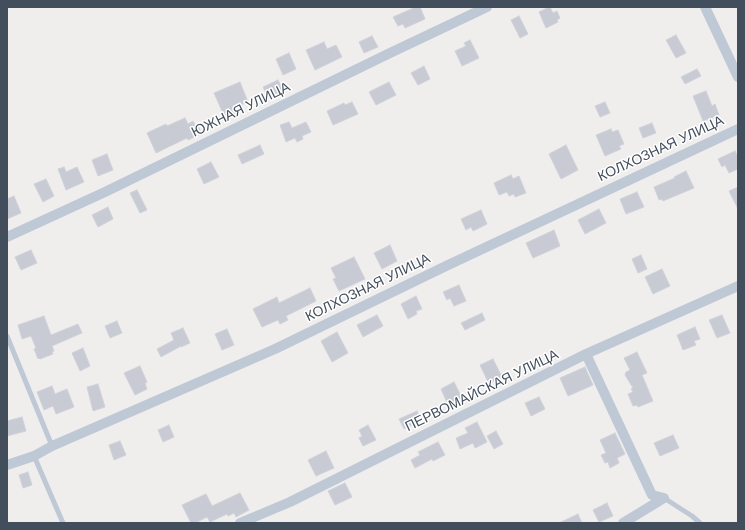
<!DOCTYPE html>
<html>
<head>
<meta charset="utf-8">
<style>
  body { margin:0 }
  #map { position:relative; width:745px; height:530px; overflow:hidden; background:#f0eded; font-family:Helvetica,sans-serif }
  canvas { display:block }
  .frame { position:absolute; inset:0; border:8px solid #434e5d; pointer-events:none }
</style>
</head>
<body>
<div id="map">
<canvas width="745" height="530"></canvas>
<div class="frame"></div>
</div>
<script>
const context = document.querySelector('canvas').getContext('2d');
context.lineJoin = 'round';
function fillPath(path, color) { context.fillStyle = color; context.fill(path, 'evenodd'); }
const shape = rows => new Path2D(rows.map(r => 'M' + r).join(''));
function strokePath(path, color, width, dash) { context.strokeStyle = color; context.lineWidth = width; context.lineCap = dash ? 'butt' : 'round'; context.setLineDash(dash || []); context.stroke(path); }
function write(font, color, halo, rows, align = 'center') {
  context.font = font + ' Helvetica,sans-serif'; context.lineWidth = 3; context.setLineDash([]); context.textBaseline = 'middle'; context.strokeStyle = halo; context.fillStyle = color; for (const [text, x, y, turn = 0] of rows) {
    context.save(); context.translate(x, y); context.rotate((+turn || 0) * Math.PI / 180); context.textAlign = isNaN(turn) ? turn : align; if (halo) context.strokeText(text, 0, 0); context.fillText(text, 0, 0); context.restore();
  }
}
const building = shape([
  [416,7,420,7,425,19,405,28,403,24,398,26,393,17,416,7],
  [549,7,550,7,553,13,557,11,560,18,557,20,558,22,546,28,539,12,549,7],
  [519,16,528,34,520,38,511,20,519,16],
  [676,35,686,53,676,58,666,40,676,35],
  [372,36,378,47,364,53,359,42,372,36],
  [470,40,479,58,462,66,455,51,466,46,464,43,470,40],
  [324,42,327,49,336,45,342,57,315,70,306,50,324,42],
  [289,53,296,69,283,75,276,59,289,53],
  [424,66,430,79,418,85,411,73,424,66],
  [697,69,701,76,685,84,681,77,697,69],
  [278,80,284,92,269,99,263,87,278,80],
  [240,82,248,102,234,108,236,113,225,118,214,93,240,82],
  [389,82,396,95,376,105,369,92,389,82],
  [706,91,712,106,715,104,719,115,703,121,693,96,706,91],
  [352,102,358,114,333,125,327,111,344,103,345,105,352,102],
  [605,102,610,113,600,117,595,106,605,102],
  [185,118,188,124,193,121,195,125,197,124,200,130,197,131,199,135,188,140,187,138,156,153,147,133,166,124,167,126,185,118],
  [289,122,292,128,306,122,311,132,302,136,303,139,297,142,295,138,286,142,280,125,289,122],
  [652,123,656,133,643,138,639,128,652,123],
  [611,129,612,132,618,130,624,144,619,146,621,149,605,156,596,135,611,129],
  [260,145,264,154,242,164,238,155,260,145],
  [566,145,578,170,561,179,549,154,566,145],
  [735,151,738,157,738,169,729,173,725,165,722,167,718,159,735,151],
  [107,154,113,170,98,176,92,160,107,154],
  [211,162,219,177,204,184,197,169,211,162],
  [64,167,66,172,77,167,84,182,66,190,58,169,64,167],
  [686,171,694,188,663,201,662,199,659,200,654,187,675,178,674,177,686,171],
  [511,175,513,179,519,176,526,193,515,197,514,194,509,196,507,192,499,195,494,183,511,175],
  [46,179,54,196,43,202,34,184,46,179],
  [738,187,738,209,729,191,738,187],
  [137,190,147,210,140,213,130,193,137,190],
  [637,192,644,207,626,214,620,199,637,192],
  [14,196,21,213,7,219,7,199,14,196],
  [108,207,113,219,98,227,92,215,108,207],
  [599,209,606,223,585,234,578,220,599,209],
  [481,210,487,224,473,231,471,227,466,230,461,219,481,210],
  [554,230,560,246,533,258,526,243,554,230],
  [390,245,397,261,382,269,374,253,390,245],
  [31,250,37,263,21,270,15,257,31,250],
  [641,255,647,269,638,273,632,259,641,255],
  [354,257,365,279,339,291,333,279,336,278,331,268,354,257],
  [662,269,670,286,653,294,645,277,662,269],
  [459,285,466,301,454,306,450,298,447,300,443,292,459,285],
  [310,288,316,301,286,316,288,320,280,324,278,320,262,327,253,309,277,297,279,303,310,288],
  [416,296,422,309,416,311,417,314,408,319,401,304,416,296],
  [482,313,485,320,465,330,461,323,482,313],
  [377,315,383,326,363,337,357,325,377,315],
  [722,315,730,333,717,338,709,320,722,315],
  [44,316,51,335,78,324,82,333,52,346,54,351,52,352,53,354,40,359,39,358,38,359,34,349,36,348,31,336,22,339,18,325,44,316],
  [117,321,122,333,110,338,105,326,117,321],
  [695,327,700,339,694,341,696,345,683,350,677,335,695,327],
  [183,328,190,343,181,347,181,346,161,357,157,349,174,340,171,333,183,328],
  [227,329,234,345,222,350,215,334,227,329],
  [337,332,348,353,332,362,321,341,337,332],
  [83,348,90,366,80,371,72,353,83,348],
  [637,352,647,373,642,375,653,401,638,407,637,405,633,406,628,394,633,392,631,389,633,388,625,375,626,372,630,370,624,358,637,352],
  [493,359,502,377,489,384,480,365,493,359],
  [140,366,147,382,145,383,147,389,135,395,124,373,140,366],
  [585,367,593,385,568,396,560,378,585,367],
  [454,382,462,398,448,405,441,389,454,382],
  [98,384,105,407,93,411,87,387,98,384],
  [52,386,55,394,67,389,74,407,56,414,53,406,44,410,37,392,52,386],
  [539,397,545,409,531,416,525,403,539,397],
  [417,411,421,421,404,429,399,419,417,411],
  [22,417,26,431,7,436,7,421,22,417],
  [477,422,487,442,475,448,473,443,460,449,456,438,468,433,465,428,477,422],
  [169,425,174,437,163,442,158,430,169,425],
  [368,425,376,440,363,446,359,438,362,436,359,430,368,425],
  [496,431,503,444,494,449,487,436,496,431],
  [615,433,625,454,617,458,619,463,610,468,608,462,605,463,601,455,606,453,600,440,615,433],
  [673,435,679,448,660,456,654,443,673,435],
  [120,441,126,455,114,460,109,445,120,441],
  [438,442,445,455,433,461,432,459,415,468,411,460,420,455,418,452,438,442],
  [326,451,334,468,316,476,308,460,326,451],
  [28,472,32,485,23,488,19,475,28,472],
  [345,483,352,497,335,505,328,491,345,483],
  [240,493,249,510,236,517,234,513,228,516,227,514,210,522,207,517,195,523,191,523,182,505,206,494,212,506,240,493],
  [607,503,613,516,599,522,593,510,607,503],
  [578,514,582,523,559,523,578,514]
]);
fillPath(building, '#c8cbd4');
strokePath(building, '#d0d2da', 1);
strokePath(shape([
  [7,336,52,446],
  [34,456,63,523],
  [664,498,692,516,700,523]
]), '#bfc8d5', 5);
strokePath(shape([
  [705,7,738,77],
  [7,237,105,192,390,53,487,7],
  [586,354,652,495,664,498],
  [7,465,34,456,52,446,275,349,446,266,738,129],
  [240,523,290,502,586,354,738,286],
  [623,523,664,498]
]), '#bfc8d5', 10);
write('14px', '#434e5d', '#fff', [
  ["ЮЖНАЯ УЛИЦА",241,110,-26],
  ["КОЛХОЗНАЯ УЛИЦА",661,149,-25],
  ["КОЛХОЗНАЯ УЛИЦА",368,288,-26],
  ["ПЕРВОМАЙСКАЯ УЛИЦА",482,391,-26]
]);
</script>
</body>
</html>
